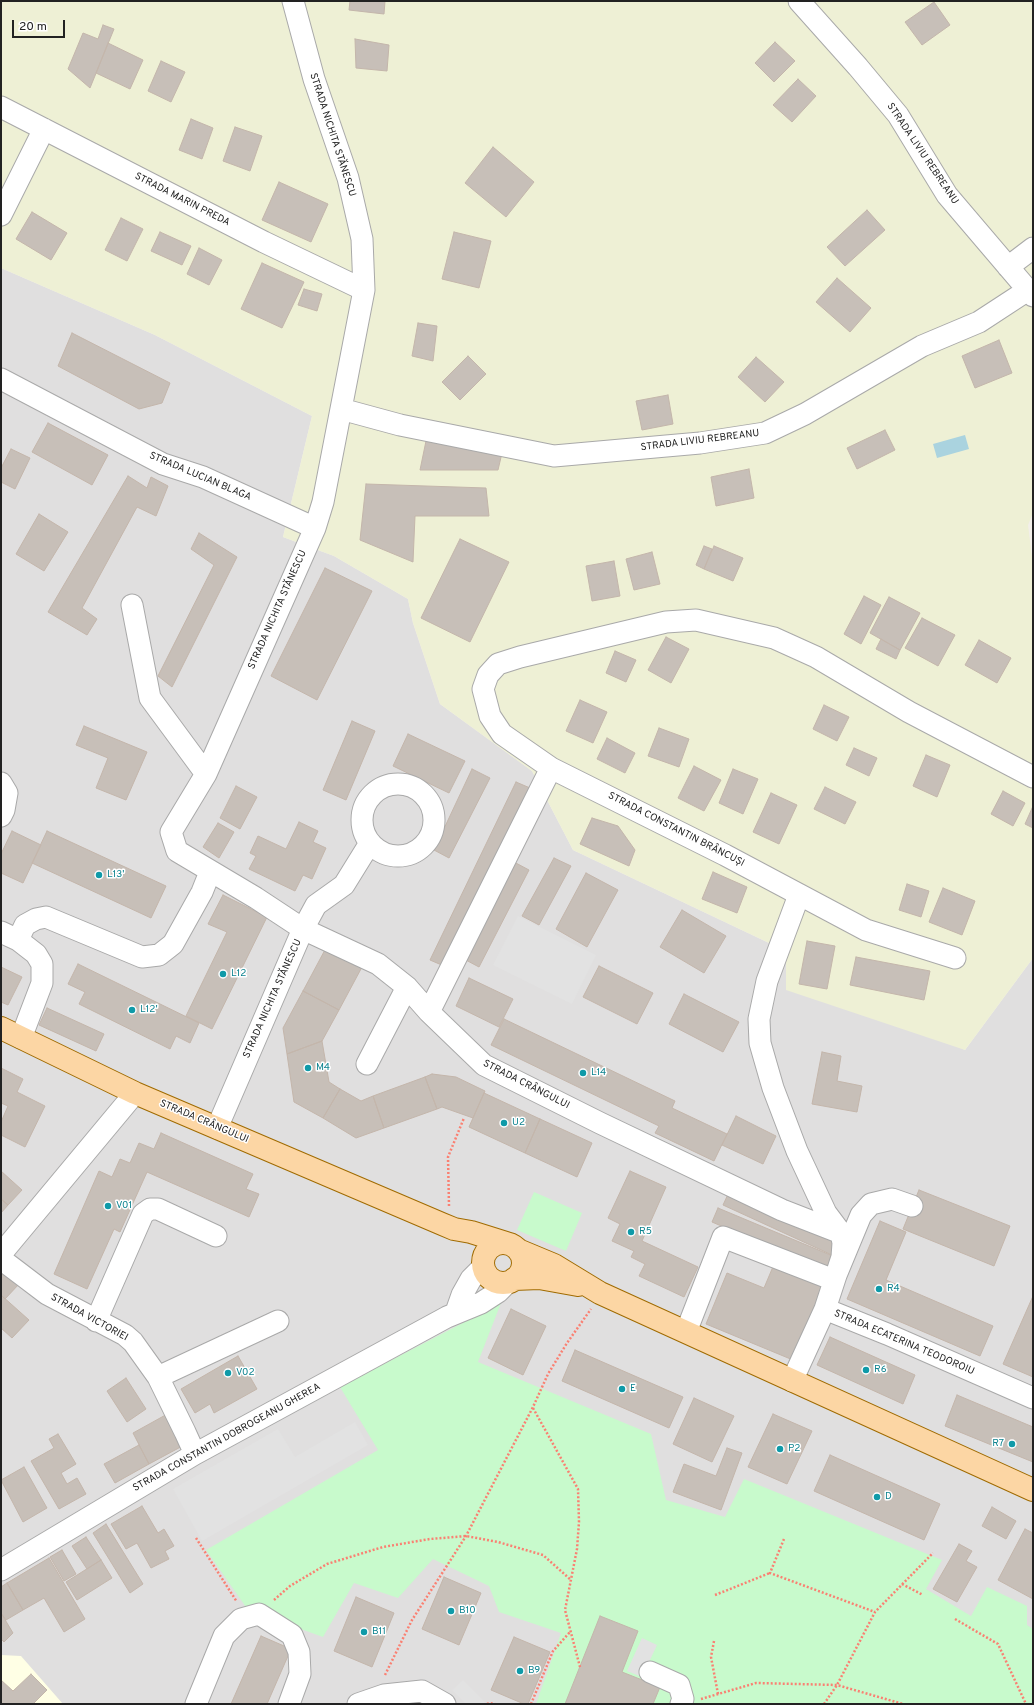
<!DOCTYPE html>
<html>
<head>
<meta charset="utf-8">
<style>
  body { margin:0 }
  #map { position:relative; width:1034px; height:1705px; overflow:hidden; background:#f2efe9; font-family:Overpass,sans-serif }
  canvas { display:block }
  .frame { position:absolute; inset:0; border:2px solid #222; pointer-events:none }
  .scale { position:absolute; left:12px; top:20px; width:53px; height:18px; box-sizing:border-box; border:2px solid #222; border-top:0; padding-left:5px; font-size:12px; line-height:14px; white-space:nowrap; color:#222; -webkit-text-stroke:3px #fff; paint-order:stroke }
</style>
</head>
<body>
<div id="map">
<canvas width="1034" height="1705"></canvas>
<div class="frame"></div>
<div class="scale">20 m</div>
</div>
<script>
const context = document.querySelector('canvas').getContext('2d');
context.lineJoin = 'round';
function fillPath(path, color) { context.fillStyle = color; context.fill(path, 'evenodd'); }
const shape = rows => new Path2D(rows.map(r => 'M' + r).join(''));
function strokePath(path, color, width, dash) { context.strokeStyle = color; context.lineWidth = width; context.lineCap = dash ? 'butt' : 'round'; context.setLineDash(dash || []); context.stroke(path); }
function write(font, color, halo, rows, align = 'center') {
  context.font = font + ' Overpass,sans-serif'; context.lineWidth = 3; context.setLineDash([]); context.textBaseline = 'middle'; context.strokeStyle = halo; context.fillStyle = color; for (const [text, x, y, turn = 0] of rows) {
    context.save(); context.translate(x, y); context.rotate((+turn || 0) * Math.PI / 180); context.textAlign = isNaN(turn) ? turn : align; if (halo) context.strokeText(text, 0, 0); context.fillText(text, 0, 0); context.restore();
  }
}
fillPath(shape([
  [1,268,155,335,312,416,283,537,334,556,408,599,413,623,440,704,532,771,573,850,786,951,965,1050,1033,958,1033,1704,1,1704]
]), '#e0dfdf');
fillPath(shape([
  [1,1655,21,1656,63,1704,1,1704]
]), '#ffffe5');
fillPath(shape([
  [1,1,1033,1,1033,513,1028,525,1033,565,1033,958,965,1050,786,990,786,951,573,850,532,771,440,704,413,623,408,599,334,556,283,537,312,416,155,335,1,268]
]), '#eef0d5');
fillPath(shape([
  [534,1192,582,1213,566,1251,517,1230],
  [501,1303,478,1362,651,1434,666,1500,725,1517,744,1479,942,1560,926,1589,971,1616,987,1587,1027,1606,1027,1625,1033,1629,1033,1704,536,1704,561,1633,499,1612,489,1586,433,1559,398,1598,354,1583,323,1637,248,1610,206,1550,378,1450,340,1387]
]), '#c8facc');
fillPath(shape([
  [518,916,596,955,572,1004,493,965],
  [355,1422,368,1445,202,1541,173,1489,278,1429,295,1457],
  [642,1638,657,1645,642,1677,627,1671],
  [463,1680,485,1702,483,1704,466,1704,452,1690]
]), '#e2e2e2');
fillPath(shape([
  [965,435,969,449,937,458,933,444]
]), '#aad3df');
const building = shape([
  [350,1,385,1,384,14,349,10,350,1],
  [934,2,950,25,922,45,905,22,934,2],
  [103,25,114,29,90,88,68,69,83,33,98,39,103,25],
  [355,39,389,45,387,71,356,68,355,39],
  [775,42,795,61,774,82,755,63,775,42],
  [108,43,143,60,130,89,96,73,108,43],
  [161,61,185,72,171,102,148,91,161,61],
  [798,79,816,96,792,122,773,105,798,79],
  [191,119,213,128,202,159,179,150,191,119],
  [235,127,262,136,250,171,223,161,235,127],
  [493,147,534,182,506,217,465,183,493,147],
  [279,182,328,204,311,242,262,220,279,182],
  [867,210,885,230,845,266,827,247,867,210],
  [32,212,67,233,51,260,16,239,32,212],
  [121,218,143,229,127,261,105,250,121,218],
  [160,232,191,246,182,265,151,251,160,232],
  [454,232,491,241,479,288,442,279,454,232],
  [199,248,222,260,209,285,187,274,199,248],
  [262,263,304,282,282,328,241,309,262,263],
  [837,278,871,308,850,332,816,302,837,278],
  [304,289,322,294,317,311,298,305,304,289],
  [418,323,437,326,433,361,412,356,418,323],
  [72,333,170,383,162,403,139,409,58,366,72,333],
  [999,340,1012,373,975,388,962,356,999,340],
  [468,356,486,374,460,400,442,382,468,356],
  [756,357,784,382,765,402,738,377,756,357],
  [668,395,673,424,642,430,636,401,668,395],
  [48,423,108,455,92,485,32,452,48,423],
  [885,430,895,450,857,469,847,448,885,430],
  [426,441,502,453,498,470,420,470,426,441],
  [11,449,30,458,15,489,1,482,1,468,11,449],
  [749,469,754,498,716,506,711,477,749,469],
  [128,476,147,488,151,477,168,486,156,516,137,507,82,608,97,619,87,635,48,612,128,476],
  [366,484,486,488,489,516,415,516,413,562,360,540,366,484],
  [39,514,68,532,44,571,16,554,39,514],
  [199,533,237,557,172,687,158,676,214,565,191,549,199,533],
  [460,539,509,562,470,642,421,618,460,539],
  [704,546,712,549,704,569,696,565,704,546],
  [714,546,743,558,733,581,704,569,714,546],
  [652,552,660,584,634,590,626,559,652,552],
  [614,561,620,596,592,601,586,566,614,561],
  [325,568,372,591,317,700,271,676,325,568],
  [864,596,881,605,861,644,844,634,864,596],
  [889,597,920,613,900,650,870,633,889,597],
  [922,618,955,635,938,666,905,648,922,618],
  [666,637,689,649,671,683,648,670,666,637],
  [881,639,900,650,896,659,876,649,881,639],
  [979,640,1011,658,997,683,965,665,979,640],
  [615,651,636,660,626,682,606,673,615,651],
  [580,700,607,712,593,743,566,731,580,700],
  [824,705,849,717,837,741,813,729,824,705],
  [352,721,375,731,346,800,323,790,352,721],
  [84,726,147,752,126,800,96,788,108,758,76,745,84,726],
  [659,728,689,739,679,767,648,756,659,728],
  [408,734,465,761,449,793,393,766,408,734],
  [607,738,635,753,625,773,597,759,607,738],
  [854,748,877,758,869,776,846,765,854,748],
  [926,755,950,765,937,797,913,786,926,755],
  [694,766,721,780,704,811,678,798,694,766],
  [472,769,490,778,449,858,434,850,472,769],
  [733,769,758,779,743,814,719,803,733,769],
  [516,782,530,788,444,966,430,960,516,782],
  [236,786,257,797,240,829,220,818,236,786],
  [825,787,856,802,845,824,814,809,825,787],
  [1003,791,1025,803,1013,826,991,814,1003,791],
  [771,793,797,805,779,844,753,832,771,793],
  [1033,806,1033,828,1025,824,1033,806],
  [592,818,618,826,635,850,629,866,580,844,592,818],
  [299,822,318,831,313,842,326,848,312,879,303,875,295,891,249,869,256,856,250,853,258,836,286,849,299,822],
  [218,823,234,832,219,858,203,847,218,823],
  [12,831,41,845,23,883,1,873,1,854,12,831],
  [47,831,166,886,151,918,32,863,47,831],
  [554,858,571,866,539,925,522,916,554,858],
  [514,862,529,870,479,967,464,959,514,862],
  [713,872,747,887,737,913,702,899,713,872],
  [586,873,618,890,587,947,556,929,586,873],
  [907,884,929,891,921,917,899,910,907,884],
  [943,888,975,901,962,935,929,922,943,888],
  [223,895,267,917,212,1029,186,1016,227,932,208,924,223,895],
  [682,910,726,936,704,973,660,947,682,910],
  [807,941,835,946,827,989,799,984,807,941],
  [326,948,362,967,339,1010,303,991,326,948],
  [856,957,930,971,924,1000,850,985,856,957],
  [78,964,199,1023,190,1043,176,1036,170,1049,79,1004,85,992,68,984,78,964],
  [599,966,653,993,637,1024,583,997,599,966],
  [1,967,22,977,8,1005,1,1002,1,967],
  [469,978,513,999,499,1027,456,1006,469,978],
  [303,991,339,1010,322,1041,287,1054,283,1028,303,991],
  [684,994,739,1022,723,1052,669,1024,684,994],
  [47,1008,104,1034,96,1051,39,1025,47,1008],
  [504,1019,675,1101,672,1108,727,1134,714,1161,655,1133,659,1126,491,1045,504,1019],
  [322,1041,329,1082,340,1089,323,1118,294,1102,287,1054,322,1041],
  [822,1052,841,1056,837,1081,862,1086,857,1112,812,1104,822,1052],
  [1,1068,23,1079,17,1092,45,1106,25,1147,1,1135,1,1122,8,1106,1,1103,1,1068],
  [432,1074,456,1077,485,1091,473,1118,442,1107,437,1109,425,1077,432,1074],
  [425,1077,437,1109,384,1128,373,1096,425,1077],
  [340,1089,361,1101,373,1096,384,1128,356,1138,323,1118,340,1089],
  [484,1093,540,1119,525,1153,469,1127,484,1093],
  [736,1116,776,1136,763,1164,722,1145,736,1116],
  [540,1119,592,1143,577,1177,525,1153,540,1119],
  [161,1133,253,1174,246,1189,259,1194,249,1217,147,1172,120,1232,114,1229,87,1289,54,1274,99,1171,112,1177,120,1159,130,1163,139,1143,154,1149,161,1133],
  [1,1171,22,1190,8,1205,1,1199,1,1171],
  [630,1171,666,1187,642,1241,698,1267,684,1297,639,1276,645,1264,631,1257,634,1251,612,1241,620,1224,608,1218,630,1171],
  [730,1190,839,1241,832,1255,723,1205,730,1190],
  [919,1190,1010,1226,994,1266,903,1229,919,1190],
  [1,1199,8,1205,1,1213,1,1199],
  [718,1208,840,1259,834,1274,712,1222,718,1208],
  [880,1221,906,1232,886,1280,993,1326,980,1356,847,1299,880,1221],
  [775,1262,825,1282,793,1360,706,1324,727,1273,764,1288,775,1262],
  [1,1268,19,1284,5,1299,1,1295,1,1268],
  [1,1295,29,1320,12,1338,1,1328,1,1295],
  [1033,1296,1033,1377,1003,1364,1033,1296],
  [511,1309,546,1326,523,1375,488,1358,511,1309],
  [830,1337,915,1375,903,1404,817,1365,830,1337],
  [575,1350,683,1397,669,1428,562,1381,575,1350],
  [238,1356,257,1389,214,1413,210,1404,195,1413,181,1389,238,1356],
  [126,1378,146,1409,127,1422,107,1391,126,1378],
  [957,1395,1033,1427,1033,1462,945,1426,957,1395],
  [694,1398,734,1416,712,1462,673,1444,694,1398],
  [171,1412,188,1443,149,1464,133,1433,171,1412],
  [773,1414,812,1431,787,1484,748,1467,773,1414],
  [58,1434,76,1464,61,1473,67,1484,77,1478,86,1494,59,1509,31,1461,54,1448,49,1439,58,1434],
  [139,1445,149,1464,115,1483,104,1464,139,1445],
  [727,1448,742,1453,721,1510,673,1492,684,1464,716,1476,727,1448],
  [830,1455,940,1504,924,1540,814,1491,830,1455],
  [24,1467,47,1508,23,1522,1,1480,24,1467],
  [142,1506,158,1533,164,1529,174,1546,165,1551,169,1559,151,1568,137,1543,126,1549,111,1524,142,1506],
  [992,1507,1016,1521,1006,1539,982,1526,992,1507],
  [106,1524,143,1584,130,1593,93,1533,106,1524],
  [1025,1529,1033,1533,1033,1599,998,1580,1025,1529],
  [86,1537,101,1560,87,1569,72,1546,86,1537],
  [959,1544,972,1551,966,1561,977,1567,957,1602,933,1589,959,1544],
  [62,1550,76,1574,64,1581,50,1557,62,1550],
  [49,1558,85,1619,64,1632,44,1598,23,1610,7,1583,49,1558],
  [101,1560,112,1578,77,1600,66,1582,101,1560],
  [444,1577,481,1593,459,1645,422,1629,444,1577],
  [7,1583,23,1610,6,1620,1,1613,1,1587,7,1583],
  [356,1597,394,1613,372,1667,334,1651,356,1597],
  [1,1613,13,1633,4,1642,1,1639,1,1613],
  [600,1616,638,1631,622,1672,660,1687,653,1704,565,1704,600,1616],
  [261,1636,291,1649,267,1704,231,1704,261,1636],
  [514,1637,550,1652,528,1704,524,1704,491,1690,514,1637],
  [31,1674,47,1690,33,1704,1,1704,1,1680,13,1691,31,1674]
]);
fillPath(building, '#c7bfb8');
strokePath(building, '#c4b6ab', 1);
const minor = shape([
  [799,1,858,67,898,115,947,195,1033,296],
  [1,107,264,242,364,290],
  [1,215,44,129],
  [1008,267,1033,248],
  [1,379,163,464,203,477,315,528],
  [341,409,400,425,554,456,700,443,765,433,805,414,922,346,979,322,1028,290],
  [132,605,150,698,206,774],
  [551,768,429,1012,484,1065,600,1123,782,1210,841,1233],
  [1,783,7,793,4,810,1,816],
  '362 820a36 36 0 1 1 72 0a36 36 0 1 1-72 0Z',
  [370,843,344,885,316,905,303,929,378,964,407,987,429,1012],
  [1,932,18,940,25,925,36,919,46,917,142,957,159,955,173,944,202,892,210,872],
  [18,940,36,954,42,964,42,983,21,1038],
  [955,958,866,930,725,855,551,768,502,734,490,716,483,689,488,675,498,664,520,657,666,622,696,620,774,638,816,657,909,712,1033,777],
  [367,1064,407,987],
  [217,1128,303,929,256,898,177,851,171,832,206,774,315,528,323,502,364,290,362,239,348,178,314,79,293,1],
  [1,1254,135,1093],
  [1,1259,47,1294,125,1335,133,1342,158,1377,185,1432,195,1454],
  [825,1309,887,1334,1033,1398],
  [456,1312,462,1295,471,1279,483,1267],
  [96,1321,143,1214,150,1209,158,1209,216,1236],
  [686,1332,723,1237,834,1280,861,1215,871,1204,892,1199,912,1206],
  [158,1377,278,1321],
  [792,1381,825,1309,842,1257,843,1243,841,1233,826,1213,797,1151,773,1088,760,1043,759,1019,767,981,799,895],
  [1,1570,195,1454,447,1317,481,1303,498,1292,508,1282],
  [650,1672,679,1685,683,1699,681,1704],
  [196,1704,224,1636,241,1619,259,1614,292,1635,299,1652,300,1674,289,1704],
  [358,1704,384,1695,422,1691,445,1704]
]);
const major = shape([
  [1,1028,135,1093,442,1224,454,1229,471,1232,506,1243],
  '483 1263a20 20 0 1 1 40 0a20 20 0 1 1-40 0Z',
  [518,1250,554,1265,600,1293,1033,1490],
  [514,1279,539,1278,578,1285]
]);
strokePath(minor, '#a9a9a9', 23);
strokePath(major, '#a06b00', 24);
strokePath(shape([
  [449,1206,448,1157,464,1118],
  [533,1408,578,1489,579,1522,577,1549,565,1610,580,1667],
  [196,1538,237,1602],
  [784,1539,770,1573,875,1612],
  [902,1584,923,1595],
  [715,1595,770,1573],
  [274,1600,290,1586,327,1564,383,1547,430,1539,466,1536,498,1542,543,1555,571,1580],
  [955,1619,998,1644,1026,1704],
  [714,1641,711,1657,718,1694],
  [385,1675,412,1620,466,1536,533,1407,548,1374,567,1343,591,1309],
  [701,1699,756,1683,837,1685,903,1704],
  [487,1704,489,1703,495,1704],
  [531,1704,553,1651,570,1632],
  [824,1704,837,1685,875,1612,933,1553]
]), '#fa8072', 2.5, [2, 2]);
strokePath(minor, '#fff', 21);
strokePath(major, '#fcd6a4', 22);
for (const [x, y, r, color] of [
  [99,875,4,"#0f9aa8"],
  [223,974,4,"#0f9aa8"],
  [132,1010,4,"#0f9aa8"],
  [308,1068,4,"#0f9aa8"],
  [583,1073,4,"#0f9aa8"],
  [504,1123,4,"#0f9aa8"],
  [108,1206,4,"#0f9aa8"],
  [631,1232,4,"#0f9aa8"],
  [879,1289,4,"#0f9aa8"],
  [866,1370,4,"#0f9aa8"],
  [228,1373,4,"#0f9aa8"],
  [622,1389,4,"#0f9aa8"],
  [1012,1444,4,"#0f9aa8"],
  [780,1449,4,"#0f9aa8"],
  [877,1497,4,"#0f9aa8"],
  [451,1611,4,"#0f9aa8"],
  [364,1632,4,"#0f9aa8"],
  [520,1671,4,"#0f9aa8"]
]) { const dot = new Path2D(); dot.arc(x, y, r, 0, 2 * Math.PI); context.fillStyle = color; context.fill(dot); strokePath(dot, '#fff', 1.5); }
write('10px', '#222', '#fff', [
  ["STRADA NICHITA STĂNESCU",332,135,72],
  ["STRADA LIVIU REBREANU",922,154,56],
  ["STRADA MARIN PREDA",182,200,27],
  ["STRADA LIVIU REBREANU",700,441,-7],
  ["STRADA LUCIAN BLAGA",200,477,23],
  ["STRADA NICHITA STĂNESCU",278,610,-66],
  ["STRADA CONSTANTIN BRÂNCUȘI",676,830,27],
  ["STRADA NICHITA STĂNESCU",273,999,-66],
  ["STRADA CRÂNGULUI",526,1085,27],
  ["STRADA CRÂNGULUI",204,1122,23],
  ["STRADA VICTORIEI",89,1318,29],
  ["STRADA ECATERINA TEODOROIU",904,1343,23],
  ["STRADA CONSTANTIN DOBROGEANU GHEREA",227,1438,-29]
]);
write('10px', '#0d838f', '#fff', [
  ["L13'",107,875],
  ["L12",231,974],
  ["L12'",140,1010],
  ["M4",316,1068],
  ["L14",591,1073],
  ["U2",512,1123],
  ["V01",116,1206],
  ["R5",639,1232],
  ["R4",887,1289],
  ["R6",874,1370],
  ["V02",236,1373],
  ["E",630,1389],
  ["R7",1004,1444,"right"],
  ["P2",788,1449],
  ["D",885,1497],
  ["B10",459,1611],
  ["B11",372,1632],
  ["B9",528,1671]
], 'left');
</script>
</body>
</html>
